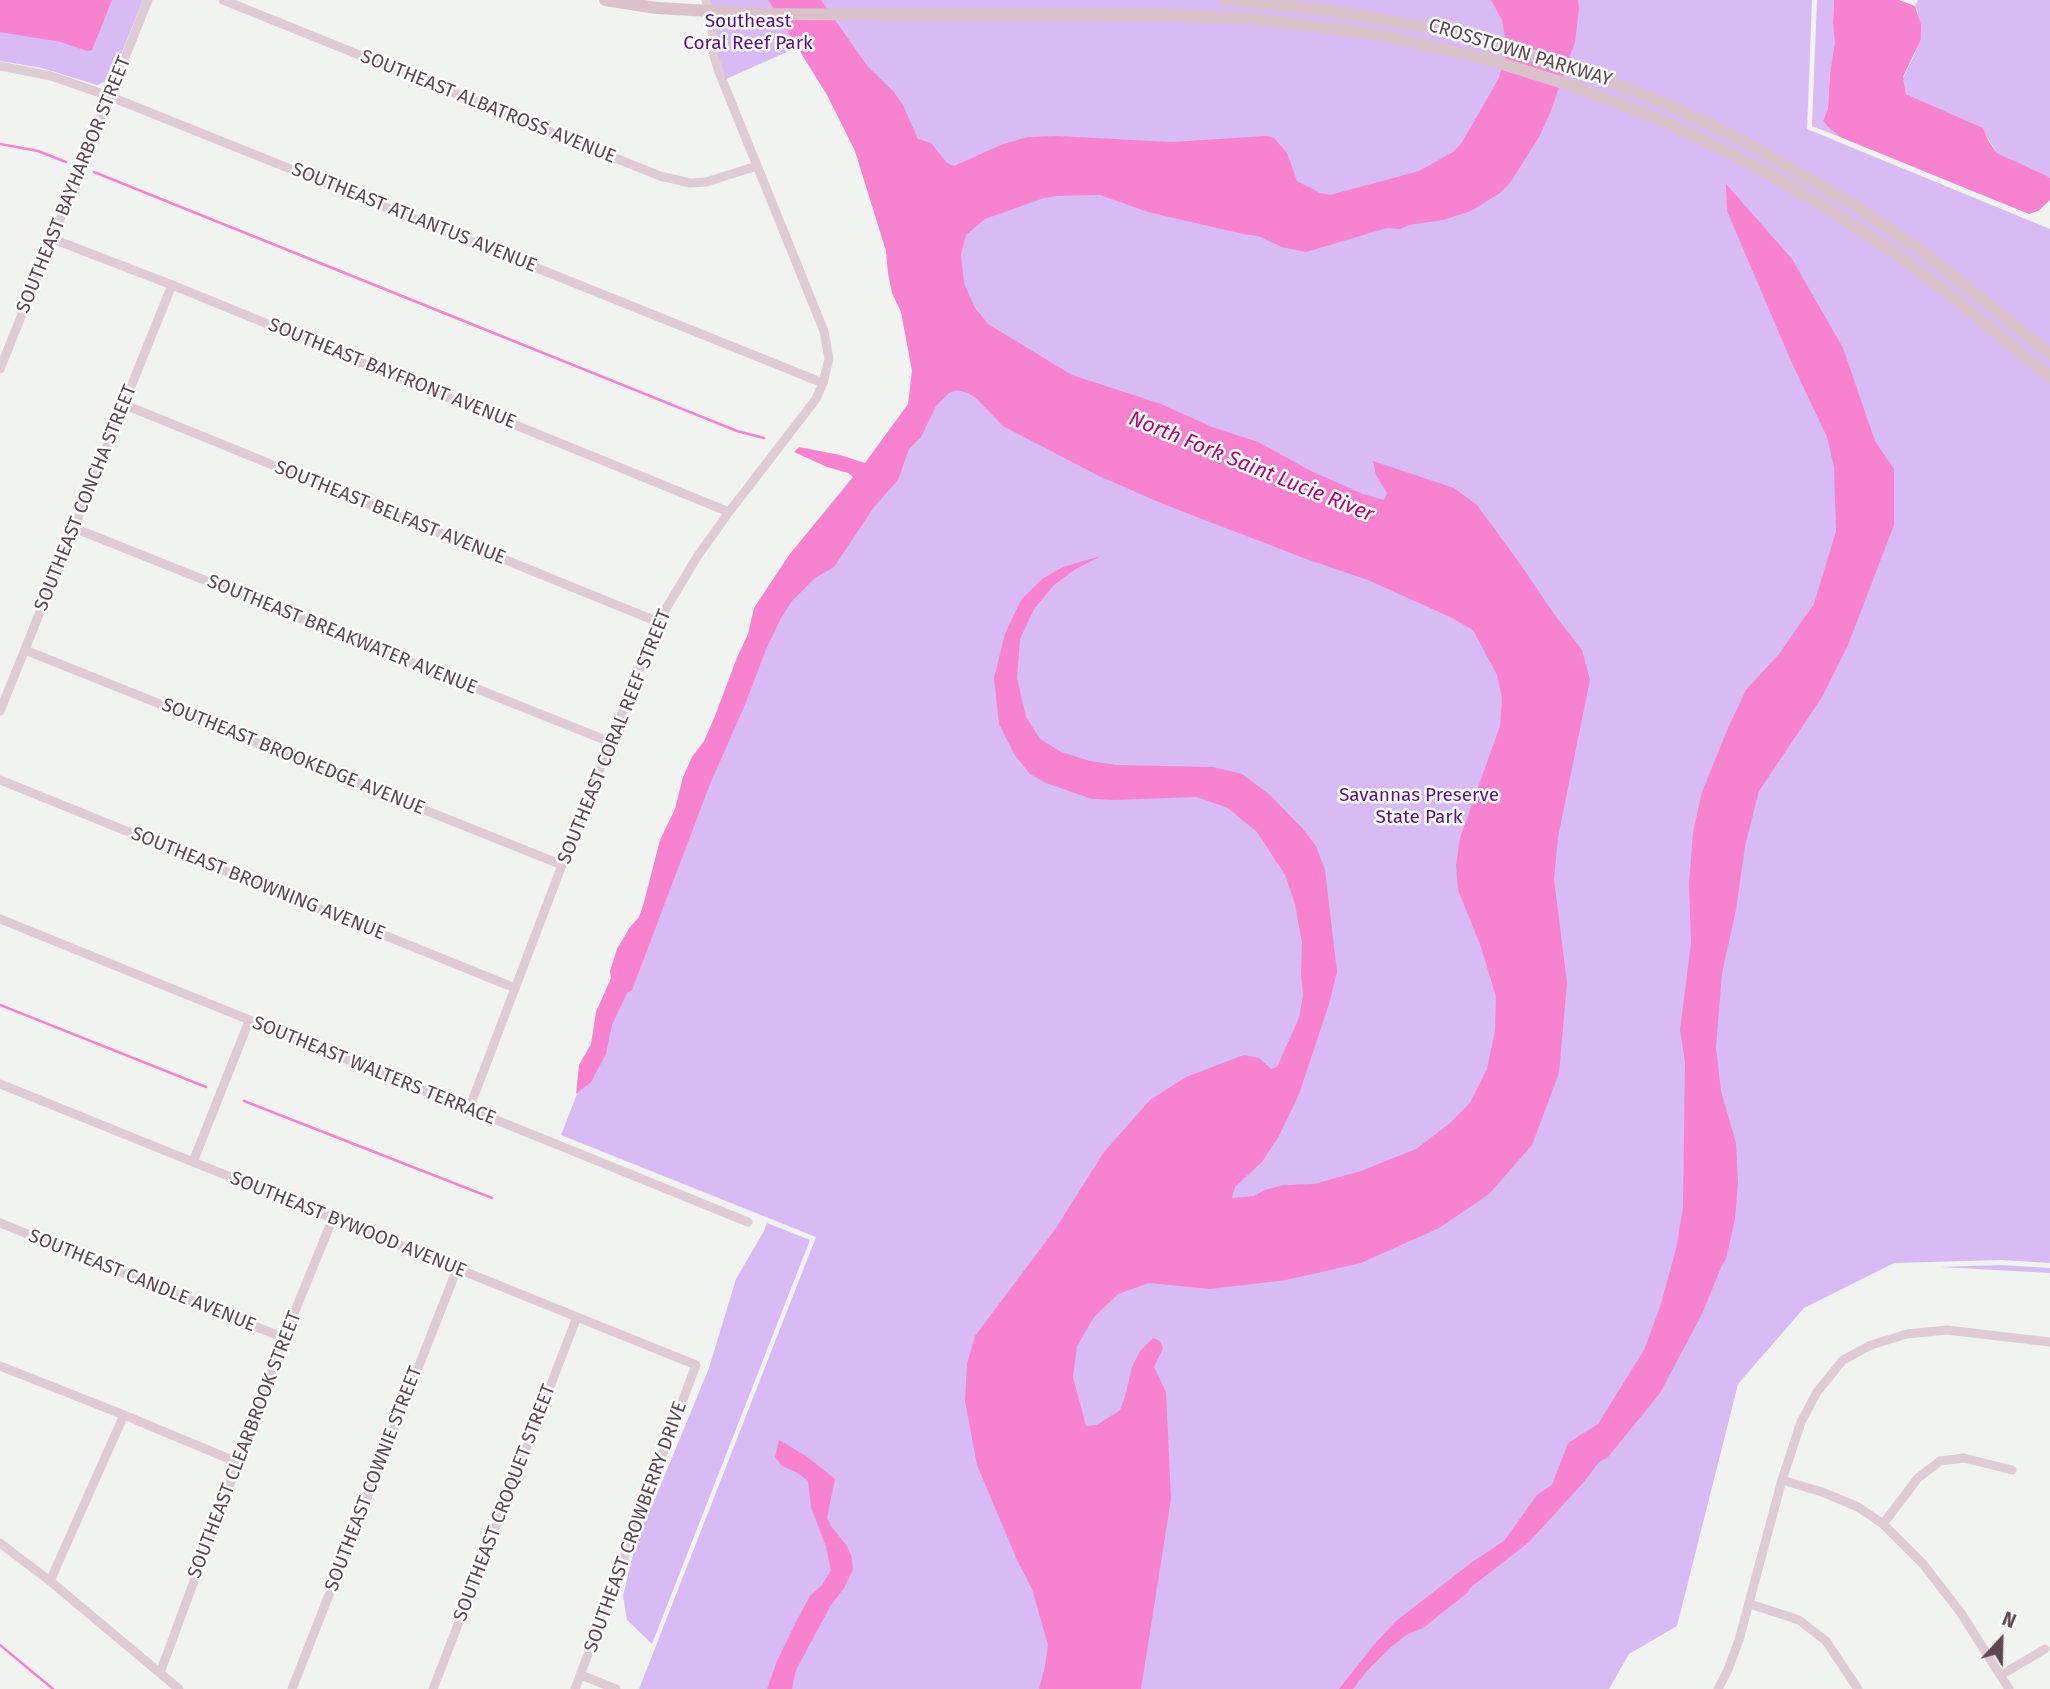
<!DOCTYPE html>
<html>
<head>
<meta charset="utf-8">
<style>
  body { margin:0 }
  #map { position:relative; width:2050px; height:1689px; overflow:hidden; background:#f0f3f0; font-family:"Fira Sans",sans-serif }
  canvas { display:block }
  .north { position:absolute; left:1966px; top:1605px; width:70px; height:70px; -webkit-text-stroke:5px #fff; paint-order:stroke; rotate:22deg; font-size:19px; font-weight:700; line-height:28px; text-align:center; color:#604650 }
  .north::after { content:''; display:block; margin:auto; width:24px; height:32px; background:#604650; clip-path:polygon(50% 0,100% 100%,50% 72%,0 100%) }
</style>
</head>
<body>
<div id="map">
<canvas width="2050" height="1689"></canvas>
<div class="north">N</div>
</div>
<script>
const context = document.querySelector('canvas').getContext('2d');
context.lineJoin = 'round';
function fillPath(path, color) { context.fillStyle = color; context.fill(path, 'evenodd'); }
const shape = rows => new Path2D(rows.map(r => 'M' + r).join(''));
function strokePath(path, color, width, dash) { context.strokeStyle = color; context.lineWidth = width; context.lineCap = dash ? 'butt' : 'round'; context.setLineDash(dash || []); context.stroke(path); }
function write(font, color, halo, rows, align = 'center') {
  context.font = font + ' "Fira Sans",sans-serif'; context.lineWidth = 5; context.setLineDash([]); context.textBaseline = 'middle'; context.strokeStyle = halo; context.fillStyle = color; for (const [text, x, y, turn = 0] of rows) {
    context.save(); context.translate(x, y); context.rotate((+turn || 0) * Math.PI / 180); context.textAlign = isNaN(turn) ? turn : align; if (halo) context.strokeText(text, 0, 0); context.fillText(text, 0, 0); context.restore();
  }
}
fillPath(shape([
  [0,0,143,0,111,79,97,85,42,68,0,61],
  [708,0,768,0,798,47,726,79,720,66],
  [797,0,1812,0,1807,129,2050,229,2050,1263,2001,1260,1894,1263,1804,1308,1738,1384,1677,1626,1629,1654,1609,1689,639,1689,816,1237,561,1135,748,658,953,365],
  [1817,0,1834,0,1833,23,1836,43,1830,73,1828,108,1823,121,1827,126,1840,137,1812,126],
  [1918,0,2050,0,2050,178,1997,153,1982,128,1906,94,1903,78,1915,54,1918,12,1915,6],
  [767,1223,810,1240,652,1644,627,1620,623,1596,636,1542,649,1507,652,1506,709,1368,736,1279,764,1231],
  [2000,1265,2050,1268,2050,1273,1940,1267]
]), '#d8baf5');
fillPath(shape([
  [0,0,112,0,92,50,87,51,61,42,0,32],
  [768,0,821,0,868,67,893,91,903,105,918,139,931,143,947,163,954,166,1003,144,1028,137,1058,136,1171,142,1266,136,1274,138,1287,153,1297,181,1320,193,1330,195,1419,171,1453,152,1461,144,1499,78,1507,48,1502,20,1491,0,1578,0,1579,9,1575,42,1550,113,1539,137,1510,183,1500,193,1471,211,1443,220,1409,225,1400,229,1387,228,1306,252,1282,247,1258,236,1243,234,1148,212,1100,195,1056,196,1044,198,985,219,966,235,961,255,964,283,975,308,988,324,1072,375,1161,404,1212,427,1258,442,1313,472,1363,494,1384,500,1387,493,1376,475,1373,461,1454,488,1477,505,1518,561,1554,614,1582,650,1590,680,1558,837,1554,879,1567,983,1559,1073,1532,1145,1489,1194,1439,1228,1361,1263,1286,1280,1210,1289,1149,1283,1118,1294,1094,1317,1077,1346,1073,1377,1086,1426,1097,1425,1120,1410,1125,1397,1132,1367,1140,1351,1153,1338,1160,1341,1163,1348,1154,1367,1166,1392,1171,1499,1141,1689,1039,1689,1045,1666,1048,1645,1032,1589,1017,1560,977,1465,965,1401,967,1364,975,1336,1056,1228,1104,1152,1150,1100,1186,1077,1244,1055,1259,1058,1271,1069,1277,1067,1299,1018,1303,995,1301,974,1302,943,1295,904,1285,875,1257,832,1228,808,1197,797,1114,800,1092,799,1046,783,1030,774,1014,754,999,724,994,678,1005,634,1021,600,1042,579,1063,567,1101,556,1074,570,1054,585,1034,609,1020,639,1017,678,1026,717,1040,739,1061,752,1090,761,1116,765,1213,767,1242,774,1270,795,1302,828,1316,846,1325,870,1337,972,1329,1004,1299,1094,1279,1136,1262,1162,1235,1187,1232,1198,1254,1196,1265,1190,1283,1185,1314,1184,1361,1171,1416,1149,1449,1124,1470,1103,1487,1069,1495,1031,1496,997,1481,947,1458,890,1456,865,1460,838,1500,726,1502,698,1497,675,1473,630,1450,617,1368,580,1309,560,1163,504,1097,475,1003,426,977,399,968,393,957,390,949,393,936,406,921,437,909,449,898,480,874,507,834,567,815,578,792,601,781,618,767,647,744,707,710,784,632,990,627,993,612,1025,606,1054,591,1082,576,1094,579,1065,591,1044,596,1012,611,978,610,971,617,949,630,927,639,917,643,906,660,840,675,809,683,777,692,757,704,741,715,716,736,660,748,634,754,608,789,555,853,477,848,473,827,467,794,452,799,447,840,455,865,463,908,404,912,371,901,312,892,293,888,273,886,251,855,151,827,95],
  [1834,0,1899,0,1915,6,1921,25,1921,39,1903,77,1906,94,1983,128,1989,142,1997,153,2047,176,2050,178,2050,200,2038,211,2029,214,1840,137,1827,126,1823,121,1828,108,1830,73,1835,43,1833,23],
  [1726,184,1792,259,1843,348,1875,441,1894,469,1894,525,1848,645,1822,697,1759,791,1745,846,1736,910,1722,973,1716,1047,1721,1091,1736,1143,1738,1182,1735,1219,1726,1259,1722,1265,1702,1314,1660,1393,1608,1457,1599,1462,1583,1483,1529,1542,1470,1588,1467,1593,1423,1628,1406,1635,1389,1649,1367,1671,1353,1689,1339,1689,1373,1646,1396,1621,1471,1563,1504,1541,1537,1495,1552,1485,1568,1443,1598,1424,1644,1350,1660,1307,1676,1249,1683,1207,1685,1062,1680,1030,1691,943,1689,883,1693,832,1702,792,1728,728,1746,690,1779,654,1814,604,1836,531,1834,467,1827,437,1791,361,1727,211],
  [779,1440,806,1456,835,1479,827,1518,831,1526,847,1546,852,1558,853,1570,844,1588,831,1605,796,1670,792,1689,767,1689,777,1661,796,1622,810,1596,822,1585,831,1570,826,1547,811,1507,808,1481,796,1472,782,1466,775,1457]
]), '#f782d0');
strokePath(shape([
  [0,144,38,151,66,162],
  [94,172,737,431,764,438],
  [0,1005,206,1087],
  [244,1101,492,1198],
  [0,1645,53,1689]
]), '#f782d0', 2.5);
strokePath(shape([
  [223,0,660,176,690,183,706,182,757,166],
  [0,66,51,76,109,96,823,383],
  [53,239,172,285,729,512],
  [0,369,148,0],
  [123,404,658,622],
  [74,528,610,742],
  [25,650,562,865],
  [0,711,172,285],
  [0,780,515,988],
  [0,919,748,1222],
  [0,1084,696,1365,575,1689],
  [469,1109,562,865,658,622,697,557,729,512,816,399,823,383,829,359,824,331,719,72,714,56,711,19,706,0],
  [193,1162,249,1021],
  [0,1223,284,1338],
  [0,1366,124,1415,239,1463],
  [1782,1480,1822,1492,1858,1507,1883,1524,1923,1564,1961,1613,2009,1689],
  [1883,1524,1918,1478,1940,1461,1964,1458,2012,1470],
  [0,1543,50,1581,179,1689],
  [50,1581,124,1415],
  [1750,1604,1799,1620,1826,1641,1858,1689],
  [160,1673,284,1338,333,1218],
  [581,1675,616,1689],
  [2001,1675,2045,1649],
  [292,1689,457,1269],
  [433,1689,577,1317],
  [1718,1689,1727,1672,1739,1640,1782,1480,1801,1422,1817,1392,1843,1360,1871,1345,1907,1334,1947,1330,2050,1342]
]), '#dfcbd3', 9);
strokePath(shape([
  [605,0,657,8],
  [1225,0,1325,10,1425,27,1519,51,1606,80,1654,99,1705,122,1752,146,1854,205,1928,256,2050,354]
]), '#dbc1ca', 12);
strokePath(shape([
  [657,8,762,14,1166,15,1255,19,1370,33,1487,59,1576,87,1654,117,1722,149,1771,175,1832,211,1896,254,1954,298,2050,377]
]), '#dbc1ca', 12);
write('19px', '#5c0c8c', '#fff', [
  ["Southeast",748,22],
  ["Coral Reef Park",748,44],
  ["Savannas Preserve",1419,796],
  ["State Park",1419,818]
]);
write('19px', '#604650', '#fff', [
  ["CROSSTOWN PARKWAY",1520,53,17],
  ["SOUTHEAST ALBATROSS AVENUE",488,107,22],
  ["SOUTHEAST BAYHARBOR STREET",74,185,-68],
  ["SOUTHEAST ATLANTUS AVENUE",414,218,22],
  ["SOUTHEAST BAYFRONT AVENUE",392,374,22],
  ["SOUTHEAST CONCHA STREET",86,498,-68],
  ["SOUTHEAST BELFAST AVENUE",390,513,22],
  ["SOUTHEAST BREAKWATER AVENUE",342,635,22],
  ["SOUTHEAST CORAL REEF STREET",615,737,-68],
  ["SOUTHEAST BROOKEDGE AVENUE",293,757,22],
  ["SOUTHEAST BROWNING AVENUE",258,884,22],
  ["SOUTHEAST WALTERS TERRACE",374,1071,22],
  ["SOUTHEAST BYWOOD AVENUE",348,1225,22],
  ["SOUTHEAST CANDLE AVENUE",142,1281,22],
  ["SOUTHEAST CLEARBROOK STREET",245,1445,-69],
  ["SOUTHEAST COWNIE STREET",374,1479,-69],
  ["SOUTHEAST CROQUET STREET",505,1503,-69],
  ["SOUTHEAST CROWBERRY DRIVE",636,1527,-70]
]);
write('italic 21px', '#b9007b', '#fff', [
  ["North Fork Saint Lucie River",1251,467,22]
]);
</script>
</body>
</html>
